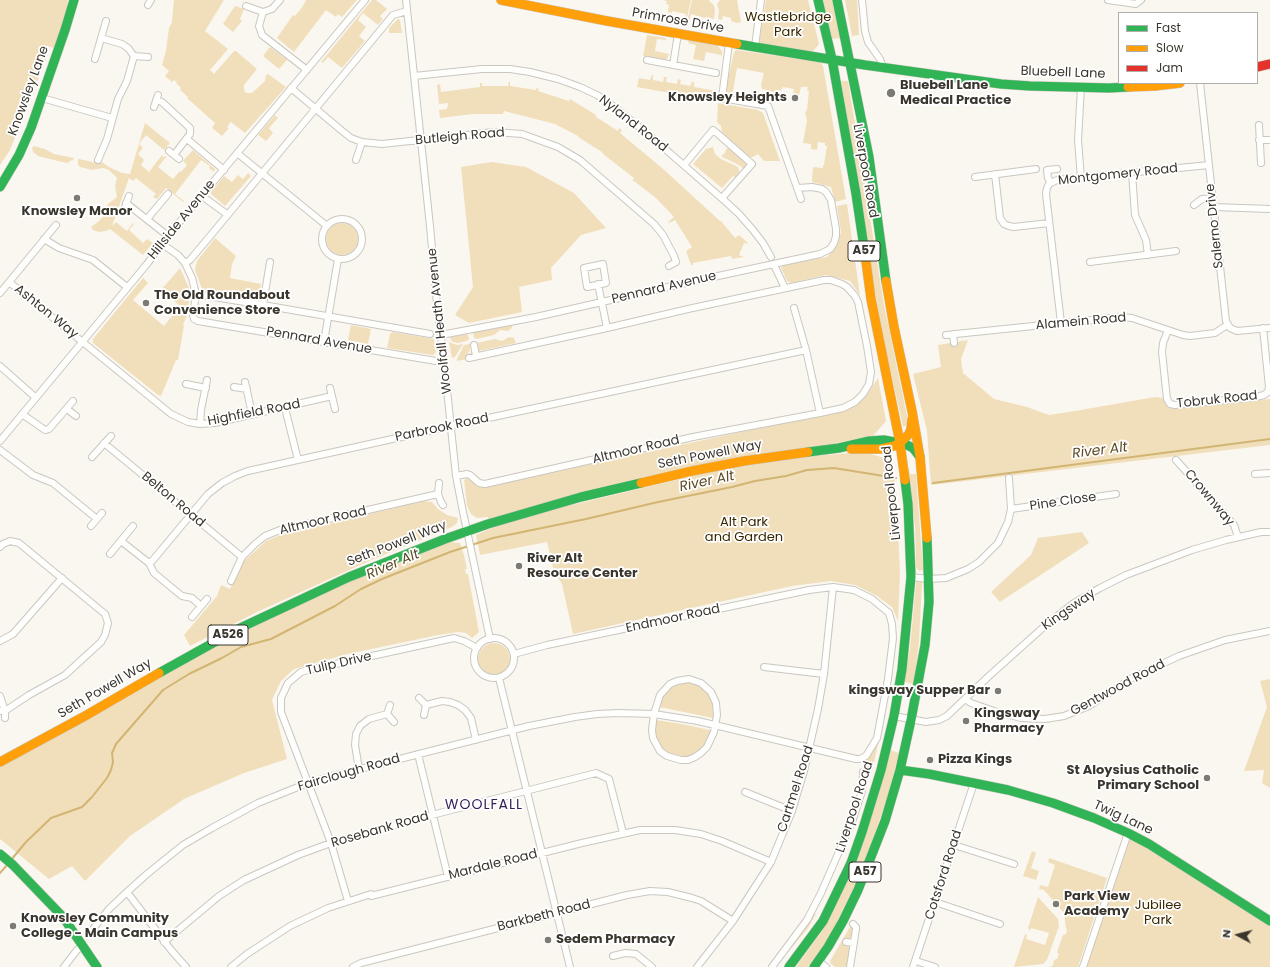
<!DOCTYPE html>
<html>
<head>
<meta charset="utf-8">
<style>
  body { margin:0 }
  #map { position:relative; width:1270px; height:967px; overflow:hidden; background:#faf7f0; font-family:Poppins,sans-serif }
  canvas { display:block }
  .legend { position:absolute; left:1118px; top:12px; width:140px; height:72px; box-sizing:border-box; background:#fff; border:1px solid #b0afab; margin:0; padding:5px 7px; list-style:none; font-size:12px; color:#3a362e }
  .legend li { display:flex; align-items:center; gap:8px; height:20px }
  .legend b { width:20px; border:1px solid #b0afab }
  .north { position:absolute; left:1218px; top:915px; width:40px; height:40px; -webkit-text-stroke:3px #fff; paint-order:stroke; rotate:277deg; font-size:11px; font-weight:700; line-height:16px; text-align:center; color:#3a362e }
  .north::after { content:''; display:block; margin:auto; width:14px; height:18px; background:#3a362e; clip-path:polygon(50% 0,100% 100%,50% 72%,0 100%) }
</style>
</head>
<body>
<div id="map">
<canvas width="1270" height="967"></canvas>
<ul class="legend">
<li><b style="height:5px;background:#30b455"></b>Fast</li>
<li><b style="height:5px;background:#ff9f0a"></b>Slow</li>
<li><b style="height:5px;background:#e5322d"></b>Jam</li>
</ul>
<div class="north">N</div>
</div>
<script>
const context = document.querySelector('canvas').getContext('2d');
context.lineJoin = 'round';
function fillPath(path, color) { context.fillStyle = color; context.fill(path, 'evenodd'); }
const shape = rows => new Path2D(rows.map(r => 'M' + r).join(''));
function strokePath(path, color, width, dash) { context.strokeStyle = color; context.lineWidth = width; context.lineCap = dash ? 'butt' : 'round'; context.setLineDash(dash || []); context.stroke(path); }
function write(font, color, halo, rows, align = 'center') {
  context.font = font + ' Poppins,sans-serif'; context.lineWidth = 3.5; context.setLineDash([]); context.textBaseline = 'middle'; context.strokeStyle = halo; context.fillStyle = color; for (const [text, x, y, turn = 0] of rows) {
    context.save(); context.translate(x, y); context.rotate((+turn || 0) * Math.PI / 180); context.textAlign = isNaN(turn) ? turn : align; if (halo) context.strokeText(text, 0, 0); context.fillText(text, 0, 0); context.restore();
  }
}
fillPath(shape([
  [0,0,68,0,66,15,54,48,47,46,44,58,46,59,10,150,0,165],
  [174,0,224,0,205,31,228,49,210,70,214,74,234,51,236,51,257,69,244,85,244,90,246,93,252,93,265,81,266,75,268,74,286,87,245,133,231,122,227,127,229,128,222,136,212,128,215,123,187,98,188,97,180,90,181,88,176,83,177,82,174,80,172,82,165,76,169,71,162,65,163,62,166,50,169,28,172,22],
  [306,0,357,0,342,17,338,14,336,17,326,10,294,52,277,38,293,15,295,16,303,6],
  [372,0,376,0,387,9,380,16,383,19,378,25,363,13,358,20,366,27,359,36,365,41,342,68,328,57,323,63,321,62],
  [663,0,691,0,686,22,684,22,686,14,672,11,672,13,668,12,669,5,666,4,667,1],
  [692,0,709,0,710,2,714,5,715,11,714,19,705,17,705,18,691,14,689,22,687,22],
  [720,0,737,0,741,22,737,23,731,21,731,18,723,16,722,20,718,19,719,10,717,4],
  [766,0,808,0,819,44,810,55,758,48],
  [823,0,832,0,841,38,832,39],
  [845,0,857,0,859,35,852,36],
  [235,6,244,9,240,19,242,21,233,32,223,24],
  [398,19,400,20,402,33,389,33,389,28],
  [647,35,666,38,666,40,657,39,655,51,669,54,667,59,663,60,643,56],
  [689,40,717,45,722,51,722,57,721,55,706,52,704,61,693,59,696,45,688,43],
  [270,47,287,60,279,69,263,56],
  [736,50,820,62,823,66,846,199,835,202,831,187,812,182,813,167,823,168,823,165,824,165,827,146,825,146,825,143,818,142,817,150,811,149,811,144,803,143,807,120,805,113,807,110,809,91,807,91,808,87,801,87,799,95,793,94,794,89,783,87,781,90,773,92,766,90,762,89,761,85,764,73,737,68,732,97,730,96,726,92,727,83,734,52],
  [652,75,653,75,653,80,663,82,664,77,667,77,666,82,677,84,678,79,681,80,680,84,690,86,692,82,694,82,694,87,716,91,714,101,637,87,639,78,650,80],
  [509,81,510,82,510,86,536,90,536,88,539,89,538,91,569,101,570,99,596,115,596,117,618,131,619,128,622,130,620,133,662,168,720,221,721,221,735,238,739,235,749,244,744,243,739,255,744,257,732,259,731,256,693,263,693,265,691,265,686,251,692,247,675,220,669,223,668,222,674,217,656,198,634,181,632,181,634,178,603,154,602,152,578,137,578,136,555,124,504,111,503,114,473,114,440,118,439,110,447,109,448,104,448,103,439,104,437,85,440,84,441,92,480,87,480,83,482,83,482,86,508,86],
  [841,81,848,81,884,305,907,416,907,425,903,427,886,350,878,309],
  [718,103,758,110,763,113,780,161,764,161,758,154,753,157,749,157,722,132,721,126,717,122],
  [275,115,278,118,269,128,273,133,266,141,258,135],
  [145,123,170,143,164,150,146,135,139,144,143,148,138,154,144,160,141,165,149,172,162,155,163,157,167,156,158,167,173,179,180,171,181,172,187,165,183,161,193,150,215,169,214,172,209,168,210,166,201,160,175,194,184,201,183,202,166,188,157,199,153,197,156,194,136,178,133,181,129,178,112,226,116,222,127,231,133,223,134,224,129,230,143,243,147,239,153,243,143,255,110,229,106,231,99,232,93,230,91,227,99,221,108,211,106,207,108,204,117,197,115,186,117,178,109,170,103,168,92,170,80,167,78,165,78,160,79,159,97,163,102,162,109,167,122,173,130,174],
  [34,146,45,149,54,154,74,158,73,160,70,161,68,163,62,162,38,156,33,152,32,148],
  [713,147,715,154,721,159,738,167,740,174,736,178,733,176,722,188,693,164,706,149],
  [728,148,730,149,745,162,746,166,744,169,737,164,722,157,722,155,725,153,726,149],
  [492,162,526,167,574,193,606,228,581,235,551,268,552,280,519,287,522,312,469,323,455,315,473,287,461,167],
  [248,173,251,176,225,206,210,193,224,176,232,182,238,175,243,179],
  [847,204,860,295,850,281,826,275,791,283,787,281,781,268,784,265,827,257,836,246,841,232,837,206],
  '326 239a16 16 0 1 1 32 0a16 16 0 1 1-32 0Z',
  [215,238,236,256,232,264,230,278,261,284,259,296,255,297,202,289,195,270,197,261],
  [180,268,189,288,190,295,187,315,183,325,184,326,178,360,176,360,161,396,158,395,93,343,93,339,143,278,148,283,133,300,164,326,180,306,161,290],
  [512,323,512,328,508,331,500,330,494,335,477,339,474,338,473,332,474,331],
  [351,325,371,329,368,344,348,340],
  [393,332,434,339,436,352,433,355,387,348,390,334],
  [465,334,468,335,469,339,467,341,458,343,453,342,451,340,450,337],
  [509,337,514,338,516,343,479,351,477,351,475,345,477,343,495,339,502,341],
  [968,340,961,359,963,373,994,399,1027,407,1049,415,1075,411,1155,397,1164,398,1167,406,1174,409,1270,399,1270,445,931,485,927,431,913,374,941,367,938,345],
  [449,342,457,345,463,344,455,357,452,358],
  [470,344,470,349,469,352,466,355,467,359,457,361,457,359,464,345],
  [878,378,886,421,873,436,874,440,744,461,488,524,488,517,477,518,471,514,467,506,464,480,467,478,480,487,493,485,830,413,849,407,866,396],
  [863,452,892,460,896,488,900,572,898,621,892,607,877,596,855,585,831,581,792,586,573,634,562,584,554,572,547,542,480,555,476,535,513,519,718,470,801,457],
  [909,468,910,474,916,474,923,570,919,571,916,567,915,527,908,469],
  [424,501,432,502,438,509,447,515,458,518,457,523,452,527,369,561,257,612,190,646,184,635,217,596,221,585,230,589,242,563,266,541,281,535],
  [1082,532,1089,543,1000,602,991,592,1031,555,1038,538],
  [449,542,460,543,464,555,467,569,465,569,466,574,468,574,479,632,472,638,466,633,458,632,438,635,348,654,294,669,281,681,272,700,287,759,244,773,184,799,130,836,85,881,72,866,49,879,0,839,0,764,184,661,311,596],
  [918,581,921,581,922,583,919,641,914,684,904,682,910,648,916,583],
  '478 659a16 16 0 1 1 32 0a16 16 0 1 1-32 0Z',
  [1270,679,1270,788,1262,783,1264,770,1244,771,1267,707,1260,681],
  [688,682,698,685,709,694,713,703,713,718,659,707,662,698,671,688,683,683],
  [656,720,682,724,710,730,711,733,703,747,693,755,685,758,671,755,664,751,657,740,655,732],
  [878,741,879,741,872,770,870,770,863,764,863,762,865,761],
  [890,750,899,753,887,798,864,866,830,936,808,967,796,967,822,931],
  [1128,833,1270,920,1270,967,1083,967],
  [1032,851,1036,853,1031,868,1039,871,1036,880,1023,876],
  [1049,858,1107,878,1078,967,1050,967,1053,965,1054,960,1057,959,1059,954,1057,952,1063,935,1066,934,1067,930,1066,928,1064,913,1044,890,1039,889,1040,885,1048,887,1055,865,1048,862],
  [1038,897,1058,919,1059,926,1047,960,1043,964,1014,967,1025,934,1027,935,1026,939,1045,945,1049,933,1031,928,1030,931,1028,928],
  [813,913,816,914,808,928,788,952,787,951],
  [851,925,854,928,852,939,851,940,844,940,843,944,848,946,851,949,848,967,835,967,831,964,830,961]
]), '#f1dfbb');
strokePath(shape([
  [933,483,1270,439],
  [11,860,26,842,51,818,82,807,92,797,107,778,111,770,113,762,112,753,116,744,163,690,189,674,222,658,241,647,271,639,335,606,361,589,382,579,450,552,493,538,586,519,658,502,732,487,755,481,786,476,807,470,834,468,896,478],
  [0,873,7,865]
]), '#d2b572', 2);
const street = shape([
  [406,0,430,226,437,304,444,361,456,476,463,512,490,639],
  [862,0,865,31,868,42,880,59,883,67],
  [1108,0,1136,4,1141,0],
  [148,5,151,0],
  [246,6,263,12,272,9,280,0],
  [263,12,259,26,262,35,307,70],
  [729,43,722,98,768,106,801,199],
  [755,47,761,0],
  [134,56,148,57],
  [95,59,106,21],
  [647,60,716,73],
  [673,65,678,34],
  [414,76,482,69,510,69,530,72,558,79,580,87,597,95,617,109,649,135,726,202,739,214,753,230,763,243,771,257],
  [1200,83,1226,321,1230,328,1237,331,1270,328],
  [291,88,341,130,351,138,362,142,382,144,494,132,522,134,558,147,580,160,654,224,663,235,674,256,676,262,669,266],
  [42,98,112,118],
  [156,100,162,102,190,128,190,134,174,155],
  [154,107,158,95],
  [1259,125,1261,163],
  [187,139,224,170],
  [1259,140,1270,140],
  [169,151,179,159],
  [237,153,327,226],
  [98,160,107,139,118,99,127,81,134,56,128,48,122,44,101,38],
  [356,160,362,142],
  [684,165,713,130,718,134,752,164,722,198],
  [1132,173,1135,215,1146,240,1148,255],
  [995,174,1000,218,1004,224,1009,226,1014,227,1049,223],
  [975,177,1036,169],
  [1081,178,1078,140,1081,87],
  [1051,183,1048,178,1047,170,1057,169],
  [202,196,228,215],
  [126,203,168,236],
  [1194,205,1202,199,1212,198],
  [1213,207,1270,209],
  [124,210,129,196],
  '322 239a20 20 0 1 1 40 0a20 20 0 1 1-40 0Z',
  [147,219,168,194],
  [44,239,59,248,93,260,127,287],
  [162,244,178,255,185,263,192,278,196,294,193,315,194,319,198,321,436,361,444,361],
  [1090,262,1176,251],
  [185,263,190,260,211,235,393,15,407,11],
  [603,264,606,283,587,287,584,268,603,264],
  [774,265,785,288],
  [9,282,171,414,188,422,200,424,215,423,332,396],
  [598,284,607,328],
  [0,293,56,225],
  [196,294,263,305,430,334],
  [263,305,270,262],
  [794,308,806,350,820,413],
  [1061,323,1046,194,1047,188,1049,184,1057,180,1209,165],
  [1263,328,1269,387,1268,392],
  [1168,330,1163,343,1162,352,1167,399,1170,404,1175,405,1256,397,1264,395,1268,392],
  [953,334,954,343],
  [441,335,536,317,681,284,820,254,830,249,834,243,836,236,836,229,831,200,826,192,822,189,812,187,798,188],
  [946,335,1121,317,1132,318,1183,335,1190,336,1215,333,1227,325],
  [324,342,338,259],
  [474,345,476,356],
  [0,366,35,397],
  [245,382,252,414],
  [186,384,206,388],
  [234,387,247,389],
  [330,388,335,409],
  [285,408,298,460],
  [67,409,76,416],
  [22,414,45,430,49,429,73,401],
  [200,424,201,410,207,380],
  [0,441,147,264,168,236,365,0],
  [104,443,242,557],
  [0,450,33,475,53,483,97,519],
  [92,457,111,436],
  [1176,460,1234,525,1238,537],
  [1255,474,1270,473],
  [456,476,467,474,470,475,479,483,485,484,693,437,820,413,843,408,855,402,863,394,869,384,871,372,867,346,858,302,855,296,847,287,842,284,831,280,824,280,688,309,607,328,469,358],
  [439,483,438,494,441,502,443,505],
  [1011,509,1116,494],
  [91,526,102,513],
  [121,541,149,563,154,573,182,596,192,598,201,606],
  [0,547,3,544,10,541,19,543,105,614,108,623,105,635,101,642,65,675,29,695,5,711,0,711],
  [110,554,133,526],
  [149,563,153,560,208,494,222,483,235,476,248,471,451,426,806,350],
  [911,577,929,579,946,578,968,569,979,562,998,543,1008,522,1011,509,1009,478],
  [231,581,242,557,255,544,265,536,280,530,438,494],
  [192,617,207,599],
  '474 658a20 20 0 1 1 40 0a20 20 0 1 1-40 0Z',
  [0,641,13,634,62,578],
  [764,667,824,674],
  [499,678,570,967],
  [689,679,701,683,711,692,716,703,717,715,714,732,707,747,701,753,695,757,688,760,681,760,667,756,660,751,653,738,652,730,654,714,660,695,670,684,677,681,689,679],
  [0,696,5,711,5,718],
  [419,698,426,705,424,715],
  [965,699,971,703,994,711,1021,718,1045,719,1064,716,1089,706,1132,678,1179,656,1225,640,1270,631],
  [390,705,387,714,394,722],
  [426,705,442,701,450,702,458,705,465,710,471,718,476,740],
  [894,716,926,722,939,720,947,716,989,676,1047,624,1074,603,1100,588,1126,575,1192,550,1226,540,1261,532,1270,532],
  [418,754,448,877],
  [359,769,355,745,356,734,360,726,369,719,387,714],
  [745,792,792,811],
  [954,845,1014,864],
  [127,892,171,950,186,967],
  [348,901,331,843,281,712,281,698,288,683,301,672,308,670,454,638,464,641,477,648],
  [935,902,1000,924],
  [89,934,109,909,127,892,147,874,183,845,212,828,258,803,308,783,325,778,529,726,575,717,597,714,618,713,654,714,698,721,856,759,860,759,866,756,877,738,888,679,893,638,892,624,889,613,872,599,854,590,833,587,809,590,547,645,514,654],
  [164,942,219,896,244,880,298,855,331,843,432,815,596,773,609,779,623,833],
  [846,942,854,943],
  [613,956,625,953,636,954,652,967],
  [818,961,826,967],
  [916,961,935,967],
  [64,967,77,950,83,946],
  [231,967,247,954,290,926,328,908,371,894,371,896,582,843,640,830,675,830,701,834,722,841,771,862],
  [353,967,361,963,627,895,650,891,668,892,692,898,701,901,733,921],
  [697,967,733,921,771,862,792,811,804,771,818,709,824,674,833,587],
  [772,967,807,920,821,893,852,822,862,791,863,772],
  [850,967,856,929,856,927,853,924],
  [913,967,974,783],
  [1083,967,1128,833]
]);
const fast = shape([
  [818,0,832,59,856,194,865,254],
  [837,0,869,157,886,281],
  [737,44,865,65,1001,84,1030,86,1109,88,1128,87],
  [0,187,19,155,31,128,65,30,74,0],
  [808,452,839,448,869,441,884,440,905,444,913,448,920,457],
  [159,673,240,628,349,577,445,539,488,524,581,497,641,483],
  [900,770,929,774,1008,790,1053,803,1094,818,1128,833,1149,844,1270,921],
  [0,854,13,865,63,917,97,967],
  [789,967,823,921,851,863,862,832,881,770,894,716,902,669,911,577,908,504,905,480],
  [814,967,828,947,843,921,858,890,885,821,900,770,911,720,925,645,929,602,927,538]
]);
const slow = shape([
  [501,0,607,21,737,44],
  [1128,87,1155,86,1180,83],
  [865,254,871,299,900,443,905,480],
  [886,281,894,327,912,411,920,457,927,538],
  [851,449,881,449,894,446,900,443,909,434,911,429,912,419],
  [641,483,692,471,744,461,808,452],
  [0,762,85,716,159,673]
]);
const jam = shape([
  [1257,67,1270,64]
]);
strokePath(street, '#cac7c0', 8);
strokePath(fast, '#cac7c0', 10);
strokePath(slow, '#cac7c0', 10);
strokePath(jam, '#cac7c0', 10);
strokePath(street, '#fefefd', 6);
strokePath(fast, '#30b455', 9);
strokePath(slow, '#ff9f0a', 9);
strokePath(jam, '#e5322d', 9);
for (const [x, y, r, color] of [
  [891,93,5,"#7d7a72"],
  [795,98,4,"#7d7a72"],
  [77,198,4,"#7d7a72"],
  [146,303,4,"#7d7a72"],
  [519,566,4,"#7d7a72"],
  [998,691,4,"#7d7a72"],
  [966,721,4,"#7d7a72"],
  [930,760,4,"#7d7a72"],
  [1207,778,4,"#7d7a72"],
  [1056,904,4,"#7d7a72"],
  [13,926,4,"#7d7a72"],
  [548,940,4,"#7d7a72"]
]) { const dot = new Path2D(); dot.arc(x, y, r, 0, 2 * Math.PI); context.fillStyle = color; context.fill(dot); strokePath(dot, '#fff', 1.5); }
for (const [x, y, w] of [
  [864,251,32],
  [228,635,40],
  [865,872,32]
]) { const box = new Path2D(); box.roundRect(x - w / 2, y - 10, w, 20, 3); context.fillStyle = '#fff'; context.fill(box); strokePath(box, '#3a362e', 1); }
write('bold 12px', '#3a362e', null, [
  ["A57",864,251],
  ["A526",228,635],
  ["A57",865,872]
]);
write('13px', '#382800', '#fff', [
  ["Wastlebridge",788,18],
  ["Park",788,33],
  ["Alt Park",744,523],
  ["and Garden",744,538],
  ["Jubilee",1158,906],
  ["Park",1158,921]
]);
write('13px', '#3a362e', '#fff', [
  ["Primrose Drive",678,21,10],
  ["Bluebell Lane",1063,73,2],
  ["Knowsley Lane",29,91,-70],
  ["Nyland Road",633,124,38],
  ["Butleigh Road",460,137,-5],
  ["Liverpool Road",865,171,80],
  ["Montgomery Road",1118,175,-6],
  ["Hillside Avenue",182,220,-51],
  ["Salerno Drive",1215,226,-96],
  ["Pennard Avenue",664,288,-13],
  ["Ashton Way",46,312,39],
  ["Woolfall Heath Avenue",440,321,-96],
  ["Alamein Road",1081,322,-5],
  ["Pennard Avenue",319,341,10],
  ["Tobruk Road",1217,400,-6],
  ["Highfield Road",254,413,-11],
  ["Parbrook Road",442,428,-12],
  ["Altmoor Road",636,450,-13],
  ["Seth Powell Way",710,455,-11],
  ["Liverpool Road",892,493,-96],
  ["Crownway",1209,498,50],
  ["Belton Road",173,500,40],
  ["Pine Close",1063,502,-8],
  ["Altmoor Road",323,521,-13],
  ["Seth Powell Way",397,544,-21],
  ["Kingsway",1069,610,-35],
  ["Endmoor Road",673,619,-12],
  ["Tulip Drive",339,664,-13],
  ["Gentwood Road",1118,688,-28],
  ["Seth Powell Way",105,689,-30],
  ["Fairclough Road",349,773,-16],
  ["Cartmel Road",796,789,-72],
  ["Liverpool Road",855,807,-72],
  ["Twig Lane",1123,818,25],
  ["Rosebank Road",380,830,-16],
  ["Mardale Road",493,865,-14],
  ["Cotsford Road",944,875,-72],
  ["Barkbeth Road",544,916,-14]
]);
write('bold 13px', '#3a362e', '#fff', [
  ["Bluebell Lane",900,86],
  ["Medical Practice",900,101],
  ["Knowsley Heights",787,98,"right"],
  ["Knowsley Manor",77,212,"center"],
  ["The Old Roundabout",154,296],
  ["Convenience Store",154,311],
  ["River Alt",527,559],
  ["Resource Center",527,574],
  ["kingsway Supper Bar",990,691,"right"],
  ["Kingsway",974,714],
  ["Pharmacy",974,729],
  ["Pizza Kings",938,760],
  ["St Aloysius Catholic",1199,771,"right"],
  ["Primary School",1199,786,"right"],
  ["Park View",1064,897],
  ["Academy",1064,912],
  ["Knowsley Community",21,919],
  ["College - Main Campus",21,934],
  ["Sedem Pharmacy",556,940]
], 'left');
write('italic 14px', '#5d4c26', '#fff', [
  ["River Alt",1100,451,-7],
  ["River Alt",707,482,-12],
  ["River Alt",393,565,-23]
]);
context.letterSpacing = '1px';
write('14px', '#361e58', '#fff', [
  ["WOOLFALL",484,805]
]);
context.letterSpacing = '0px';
</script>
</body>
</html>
